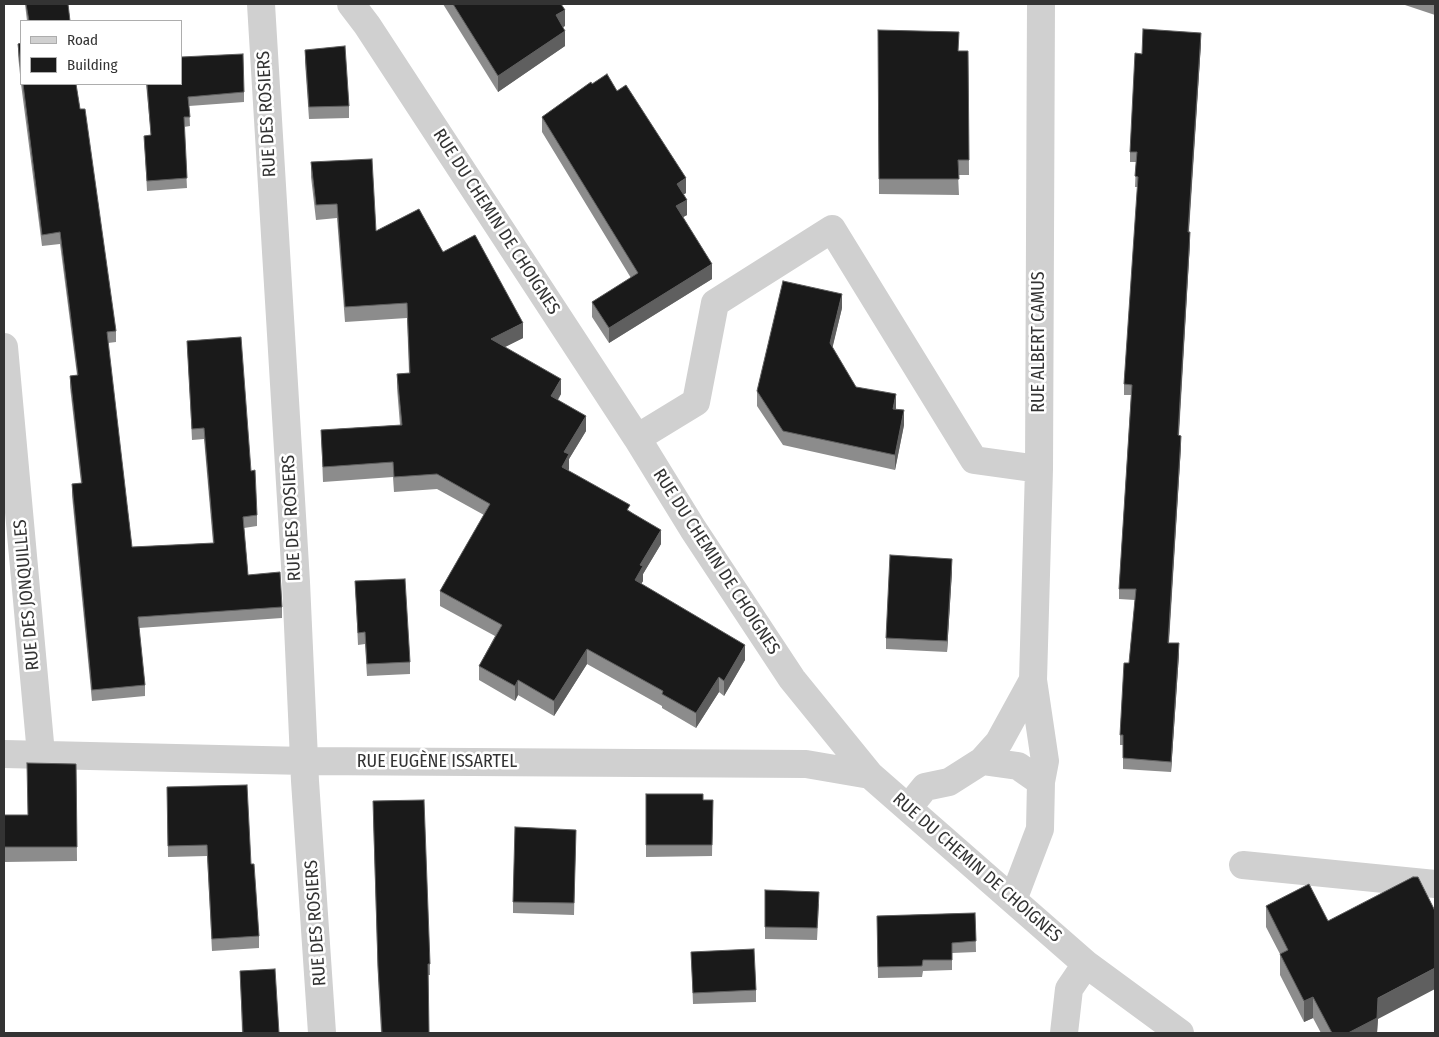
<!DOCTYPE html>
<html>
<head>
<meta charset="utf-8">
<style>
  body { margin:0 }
  #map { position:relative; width:1439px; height:1037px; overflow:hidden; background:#fff; font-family:"Fira Sans Condensed",sans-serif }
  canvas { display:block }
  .frame { position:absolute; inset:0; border:5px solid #333; pointer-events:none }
  .legend { position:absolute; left:20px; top:20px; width:162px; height:65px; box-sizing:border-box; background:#fff; border:1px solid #adadad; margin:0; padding:6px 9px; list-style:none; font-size:15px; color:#333 }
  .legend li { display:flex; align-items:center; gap:10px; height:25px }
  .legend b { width:25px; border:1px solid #adadad }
</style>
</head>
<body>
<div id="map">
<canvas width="1439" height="1037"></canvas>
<div class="frame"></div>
<ul class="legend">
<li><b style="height:6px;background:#d0d0d0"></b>Road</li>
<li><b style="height:14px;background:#1a1a1a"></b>Building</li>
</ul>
</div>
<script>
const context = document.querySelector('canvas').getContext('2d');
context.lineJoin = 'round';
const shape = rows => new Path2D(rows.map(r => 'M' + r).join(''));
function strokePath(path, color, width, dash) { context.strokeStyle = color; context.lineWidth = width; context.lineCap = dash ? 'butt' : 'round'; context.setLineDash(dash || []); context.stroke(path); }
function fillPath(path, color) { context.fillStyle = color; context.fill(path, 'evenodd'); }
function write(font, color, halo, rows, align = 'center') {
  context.font = font + ' "Fira Sans Condensed",sans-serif'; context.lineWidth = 5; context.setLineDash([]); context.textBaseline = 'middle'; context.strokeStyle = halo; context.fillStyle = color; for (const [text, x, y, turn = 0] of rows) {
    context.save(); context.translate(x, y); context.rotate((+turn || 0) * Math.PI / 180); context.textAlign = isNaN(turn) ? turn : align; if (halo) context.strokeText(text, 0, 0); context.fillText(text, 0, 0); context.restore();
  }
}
strokePath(shape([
  [261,4,296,582,305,781,322,1033],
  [351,4,367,25,637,438,693,529,792,679,870,775,1086,964,1180,1033],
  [4,347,41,754],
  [637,438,696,402,715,303,832,229,974,460,1039,469],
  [4,754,305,761,806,764,870,775],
  [982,761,1018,766,1041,782],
  [908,808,925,787,949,782,982,761,999,742,1033,680],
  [1243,865,1435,884],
  [1013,900,1040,829,1041,782,1045,761,1033,680,1039,469,1041,4],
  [1064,1033,1069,989,1086,964]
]), '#d0d0d0', 28);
fillPath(shape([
  [25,4,68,4,70,21,27,21],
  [443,4,561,4,565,26,563,27,565,46,498,92],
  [1402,4,1435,4,1435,15],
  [878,30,959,51,968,51,969,175,958,175,959,195,879,194],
  [21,43,21,84,18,55,18,44],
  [1201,43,1189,232,1190,242,1179,435,1181,446,1169,643,1179,654,1171,772,1123,769,1123,745,1120,745,1120,735,1129,663,1135,600,1119,599,1119,589,1131,395,1124,395,1124,384,1138,187,1135,187,1136,162,1130,162,1130,152,1142,54],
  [305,50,349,106,349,118,309,119,305,62],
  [21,84,76,84,116,331,116,342,108,343,132,547,213,543,204,439,192,440,187,341,251,471,257,515,257,526,244,528,248,575,282,607,282,618,139,628,145,685,145,696,92,701,72,496,72,484,81,483,70,387,70,376,77,375,60,244,42,246],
  [146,84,181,84,244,92,244,102,189,106,190,126,184,127,187,188,147,191,144,136,151,135],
  [592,84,617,91,686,193,684,194,687,215,683,217,712,279,609,343,592,317,592,302,631,278,542,132,542,117],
  [311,162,376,231,443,252,523,338,505,347,561,394,558,400,586,431,569,459,569,469,568,471,630,511,661,544,643,574,643,581,641,584,745,660,724,696,719,692,696,728,662,708,662,706,587,664,554,716,518,695,515,701,479,680,479,666,495,636,440,606,440,591,484,515,437,489,394,492,393,477,323,482,321,430,400,425,397,388,397,374,409,373,407,318,345,322,337,218,316,220,311,177],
  [842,308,832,348,856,387,895,409,904,425,895,470,783,445,757,406,757,391],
  [952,571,947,652,886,649,886,638],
  [355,581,410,662,410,674,367,676,365,644,358,645],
  [76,764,77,861,4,862,4,815,28,815],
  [167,787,251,864,259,936,259,948,212,951,207,856,168,857],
  [646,794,703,800,713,800,712,856,646,857],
  [373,813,430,964,430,975,428,975,429,1033,381,1033,378,978],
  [576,830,574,915,513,913,513,902],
  [765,890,819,904,817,940,765,939],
  [1266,906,1378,1019,1377,1033,1321,1033,1313,1018,1304,1022,1280,975,1280,954,1266,927],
  [975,913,976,952,952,953,952,970,923,971,922,977,878,978,877,916],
  [691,952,756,990,756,1002,693,1004],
  [240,971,279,1033,242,1033]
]), '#8c8c8c');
fillPath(shape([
  [565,10,565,26,556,31,556,15],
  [565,31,565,46,498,92,498,76],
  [1201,33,1201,43,1188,242,1188,232],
  [686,178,686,193,677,199,677,184],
  [687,200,687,215,676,221,676,206],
  [1190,232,1190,242,1178,446,1178,435],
  [712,264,712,279,609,343,609,328],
  [842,294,842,308,830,358,830,343],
  [523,323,523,338,491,354,491,339],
  [561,379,561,394,551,410,551,396],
  [896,394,896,409,893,423,893,409],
  [904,410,904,425,895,470,895,455],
  [586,416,586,431,569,459,569,469,562,482,562,467,564,452],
  [1181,436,1181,446,1168,653,1168,643],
  [661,530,661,544,643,574,643,581,635,595,635,580,640,565],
  [952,559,952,571,947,652,947,641],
  [1179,643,1179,654,1171,772,1171,762],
  [745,645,745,660,724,696,724,681],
  [587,649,587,664,554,716,554,701],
  [719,677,719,692,696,728,696,713],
  [518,680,518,695,515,701,515,686],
  [1435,968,1435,989,1378,1019,1377,1033,1348,1033,1378,998],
  [1313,997,1313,1018,1304,1022,1304,1001]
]), '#5f5f5f');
const building = shape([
  [26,4,68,4,70,21,29,21,26,4],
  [453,4,561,4,565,10,556,15,565,31,498,76,453,4],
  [1143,29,1201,33,1188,232,1190,232,1178,435,1181,436,1168,643,1179,643,1171,762,1123,758,1123,735,1120,735,1124,663,1129,663,1136,589,1119,589,1132,385,1124,384,1138,177,1135,176,1137,152,1130,152,1135,53,1142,54,1143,29],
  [878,30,959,32,958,51,968,51,969,160,958,160,959,179,879,179,878,30],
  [21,43,21,72,18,44,21,43],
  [345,46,349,106,309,107,305,50,345,46],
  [243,54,244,92,188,97,190,117,184,117,187,178,147,181,144,136,151,135,147,84,181,84,181,57,243,54],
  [607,74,617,91,626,85,686,178,677,184,687,200,676,206,712,264,609,328,592,302,638,273,542,117,591,82,592,84,607,74],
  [23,84,76,84,80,109,85,109,116,331,107,332,132,547,214,543,204,428,192,429,187,341,241,337,251,471,255,470,257,515,243,517,248,575,280,572,282,607,138,617,145,685,92,690,72,484,82,483,70,376,78,375,60,232,42,235,23,84],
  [372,159,376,231,419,209,443,252,475,235,523,323,491,339,561,379,551,396,586,416,564,452,569,454,562,467,630,505,627,510,661,530,640,565,643,566,635,580,745,645,724,681,719,677,696,713,662,694,663,691,587,649,554,701,518,680,515,686,479,666,502,625,440,591,490,504,437,474,394,477,393,462,323,467,321,430,402,425,397,374,410,373,407,303,345,307,337,204,316,205,311,162,372,159],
  [783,281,842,294,830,343,856,387,896,394,893,409,904,410,895,455,783,431,757,391,783,281],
  [890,555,952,559,947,641,886,638,890,555],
  [405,579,410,662,367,664,365,632,358,633,355,581,405,579],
  [27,763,76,764,77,847,4,847,4,815,28,815,27,763],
  [247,785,251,864,254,864,259,936,212,939,207,845,168,846,167,787,247,785],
  [646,794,703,794,703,800,713,800,712,845,646,845,646,794],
  [424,800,430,964,428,964,429,1033,382,1033,378,966,373,801,424,800],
  [515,827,576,830,574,903,513,902,515,827],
  [1413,877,1418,877,1435,911,1435,968,1378,998,1377,1018,1348,1033,1332,1033,1313,997,1304,1001,1280,954,1288,950,1266,906,1309,884,1328,921,1413,877],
  [765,890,819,892,817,928,765,927,765,890],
  [975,913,976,941,952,943,952,960,923,960,922,966,878,967,877,916,975,913],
  [754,949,756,990,693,993,691,952,754,949],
  [275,969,279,1033,243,1033,240,971,275,969]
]);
fillPath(building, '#1a1a1a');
strokePath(building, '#5f5f5f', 1);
write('18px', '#333', '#fff', [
  ["RUE DES ROSIERS",267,114,-93],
  ["RUE DU CHEMIN DE CHOIGNES",496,222,57],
  ["RUE ALBERT CAMUS",1039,342,-90],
  ["RUE DES ROSIERS",292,518,-93],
  ["RUE DU CHEMIN DE CHOIGNES",716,562,57],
  ["RUE DES JONQUILLES",27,595,-95],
  ["RUE EUGÈNE ISSARTEL",437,762],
  ["RUE DU CHEMIN DE CHOIGNES",977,868,41],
  ["RUE DES ROSIERS",316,923,-94]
]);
</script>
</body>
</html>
